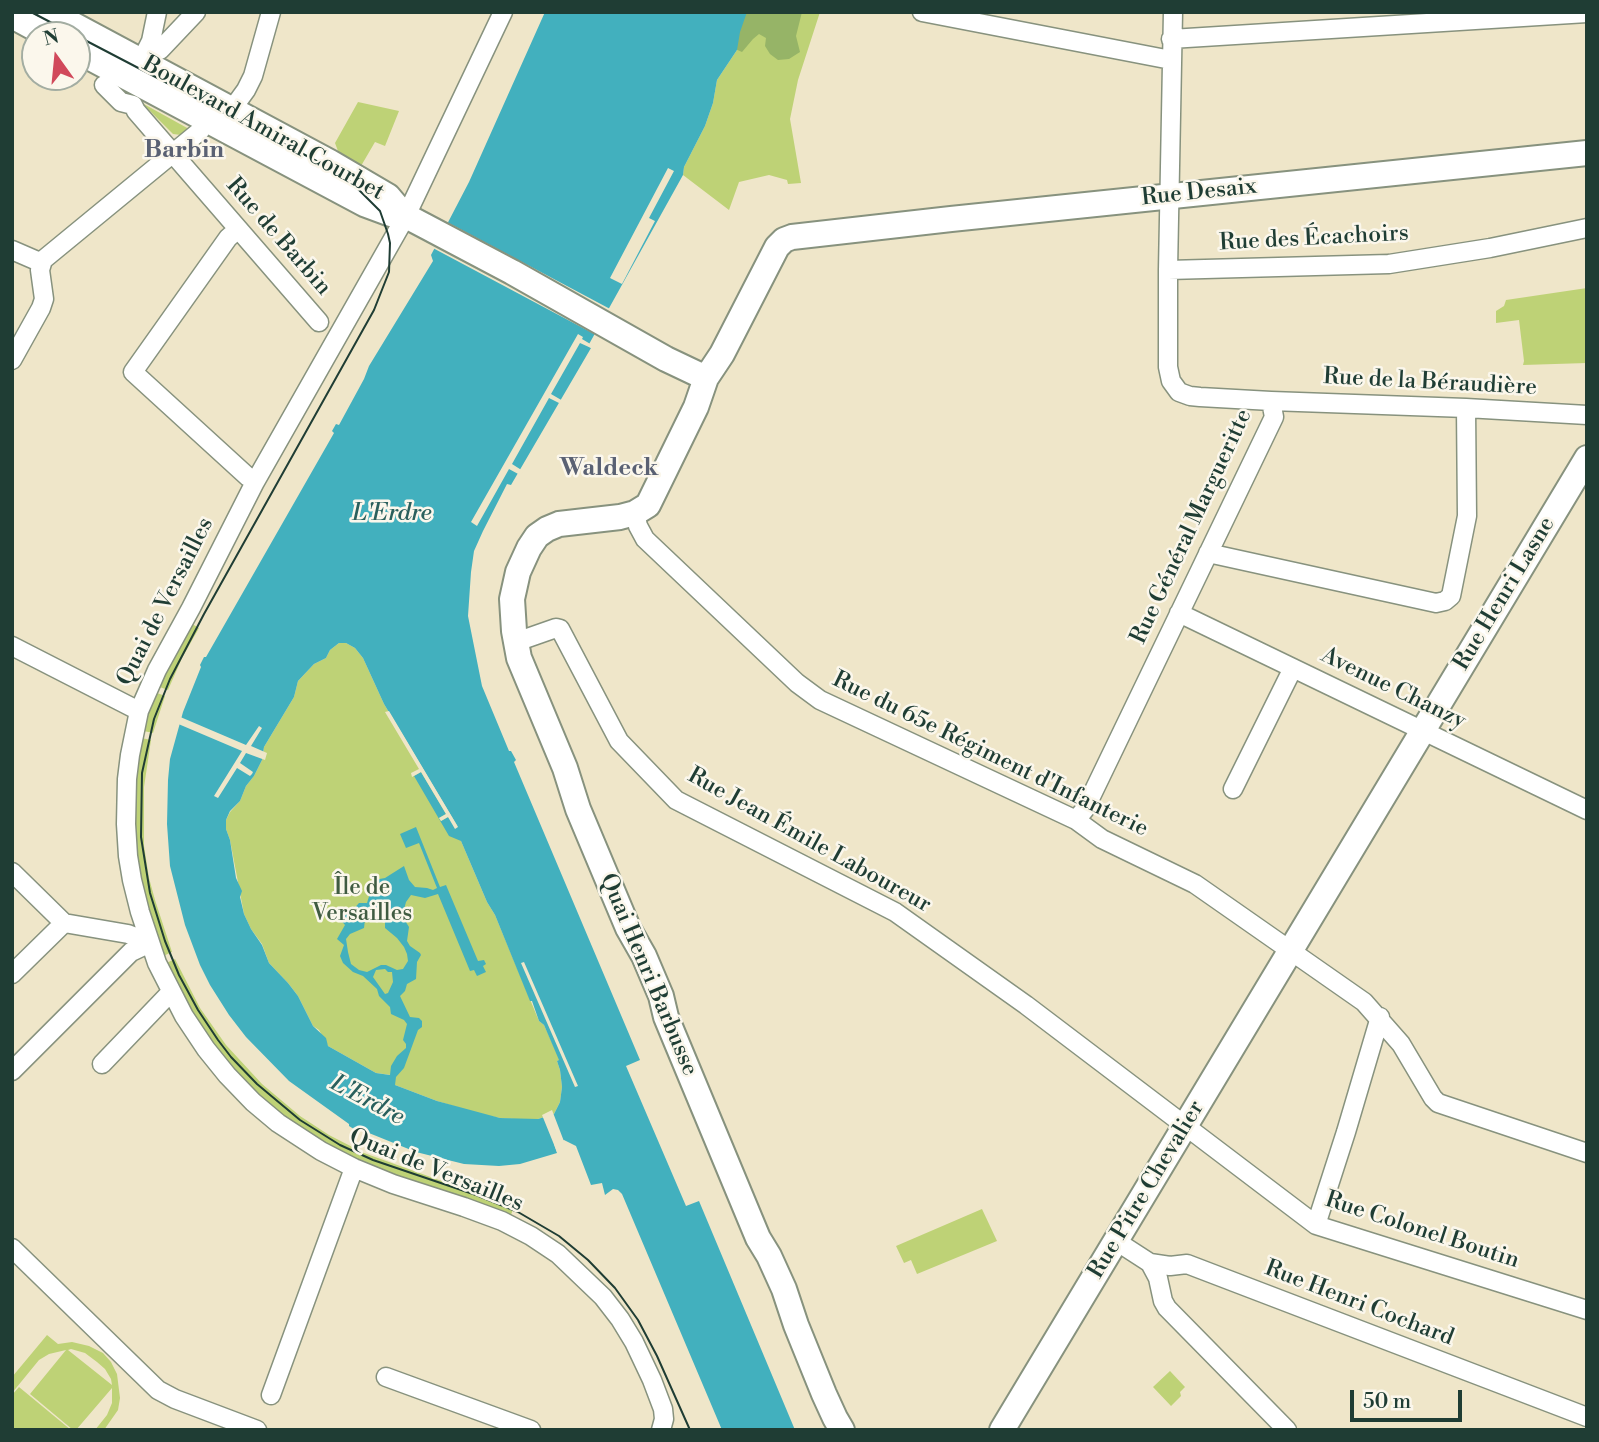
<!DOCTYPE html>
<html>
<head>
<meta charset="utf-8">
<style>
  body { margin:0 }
  #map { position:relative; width:1599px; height:1442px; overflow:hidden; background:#efe6c9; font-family:"Libre Bodoni",serif }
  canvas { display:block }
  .frame { position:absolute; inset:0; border:14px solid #1f3d34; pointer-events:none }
  .north { position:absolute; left:21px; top:21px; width:70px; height:70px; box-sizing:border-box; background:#fbf7ec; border:2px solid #a3ada2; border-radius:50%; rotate:345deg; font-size:19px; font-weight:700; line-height:28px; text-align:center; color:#1f3d34 }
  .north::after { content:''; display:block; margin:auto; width:24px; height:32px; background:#d1495b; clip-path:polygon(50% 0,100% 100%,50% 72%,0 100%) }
  .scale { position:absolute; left:1350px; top:1390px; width:112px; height:32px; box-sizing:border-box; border:4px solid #1f3d34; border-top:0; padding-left:9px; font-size:21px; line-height:24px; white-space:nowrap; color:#1f3d34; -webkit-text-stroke:5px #fbf7ec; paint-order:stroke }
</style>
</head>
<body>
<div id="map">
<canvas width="1599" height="1442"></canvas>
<div class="frame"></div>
<div class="north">N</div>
<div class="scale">50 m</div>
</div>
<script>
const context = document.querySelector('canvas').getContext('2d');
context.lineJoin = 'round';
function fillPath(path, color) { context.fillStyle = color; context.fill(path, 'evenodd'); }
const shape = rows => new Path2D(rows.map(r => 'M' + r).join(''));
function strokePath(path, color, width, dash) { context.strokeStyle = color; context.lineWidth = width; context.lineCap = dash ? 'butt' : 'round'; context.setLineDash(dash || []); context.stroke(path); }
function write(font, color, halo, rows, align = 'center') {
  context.font = font + ' "Libre Bodoni",serif'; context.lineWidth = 5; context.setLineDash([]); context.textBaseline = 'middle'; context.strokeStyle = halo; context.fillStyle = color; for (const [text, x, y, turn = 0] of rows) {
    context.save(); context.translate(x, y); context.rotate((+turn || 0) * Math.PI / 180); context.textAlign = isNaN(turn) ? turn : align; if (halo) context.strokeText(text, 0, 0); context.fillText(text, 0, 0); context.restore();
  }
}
fillPath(shape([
  [747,12,820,12,798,80,790,119,801,183,788,184,787,180,769,175,739,182,729,210,683,175,684,167,705,126,713,103,717,80,737,50,740,32],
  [358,102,399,111,385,146,375,142,361,166,338,151,335,143],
  [142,103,189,129,181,135,173,134],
  [1587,288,1587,363,1523,365,1524,361,1519,320,1496,323,1496,311,1504,306,1506,300],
  [187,621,199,628,182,658,168,690,154,685],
  [339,643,346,643,355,648,363,658,384,704,458,827,461,841,487,902,495,915,539,1021,544,1025,560,1060,557,1061,560,1070,562,1087,560,1102,554,1114,538,1119,528,1120,500,1118,480,1114,437,1101,395,1085,391,1075,376,1073,328,1046,319,1030,313,1026,298,996,288,983,269,963,262,944,251,929,244,914,230,840,226,829,226,820,230,812,240,801,246,786,254,776,262,760,264,747,294,697,298,681,314,664,326,658,330,650],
  [152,691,165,696,153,733,139,730],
  [137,737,151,740,144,787,144,846,149,878,155,900,172,952,159,958,130,848],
  [175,959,200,1008,226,1045,262,1084,300,1116,329,1135,364,1153,514,1207,509,1220,439,1195,319,1146,228,1072,162,965],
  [982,1209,997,1241,917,1274,911,1260,904,1263,896,1246],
  [47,1335,58,1344,72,1342,89,1346,103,1353,111,1362,117,1374,120,1398,118,1410,104,1430,95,1430,107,1415,112,1403,112,1388,76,1430,73,1430,30,1394,66,1350,49,1354,39,1360,12,1393,12,1377],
  [71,1349,85,1353,97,1362,105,1369,111,1379,112,1385,68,1350],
  [1170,1371,1185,1387,1180,1392,1181,1396,1171,1406,1153,1387],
  [19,1387,71,1430,12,1430,12,1395]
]), '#bed276');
fillPath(shape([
  [741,12,802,12,796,36,800,52,789,59,778,60,770,54,765,46,766,38,759,34,753,39,742,52,733,48]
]), '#96b467');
fillPath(shape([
  [545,12,747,12,740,32,737,50,717,80,713,103,705,126,684,167,683,175,588,346,591,348,511,485,507,484,483,531,474,551,471,572,468,616,482,686,509,751,511,751,516,760,514,762,640,1060,626,1066,686,1206,699,1201,795,1430,722,1430,622,1194,618,1190,613,1189,605,1195,602,1183,591,1185,576,1146,564,1140,554,1144,557,1153,520,1164,499,1166,464,1164,416,1152,359,1129,357,1131,349,1126,349,1124,289,1081,246,1037,229,1015,210,985,200,965,185,925,170,866,167,824,168,780,170,759,183,712,201,667,200,665,204,657,206,657,334,433,332,431,336,424,339,425,364,379,369,366,433,261,431,255,469,182],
  [339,643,346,643,355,648,363,658,384,704,458,827,448,817,441,821,439,818,446,814,421,772,414,776,449,836,461,841,487,902,495,915,530,1001,532,1001,539,1021,544,1025,559,1060,557,1061,560,1070,562,1087,560,1102,554,1114,538,1119,500,1118,437,1101,395,1085,396,1077,404,1068,418,1030,422,1027,422,1021,419,1018,410,1017,400,996,405,991,407,984,416,979,417,962,421,955,420,953,410,946,407,941,409,927,404,919,403,913,406,902,411,895,425,898,438,894,470,971,474,970,477,976,486,972,483,966,486,964,484,960,478,961,446,885,440,887,416,827,400,834,406,848,419,843,437,888,433,890,427,888,415,887,409,880,404,866,385,878,374,880,367,903,359,903,351,912,339,918,345,925,337,939,344,945,340,956,343,963,353,972,363,976,377,989,379,996,390,1007,391,1014,404,1020,407,1024,403,1040,406,1044,406,1048,397,1056,391,1066,390,1075,376,1073,328,1046,326,1038,313,1026,298,996,288,983,269,963,262,945,251,929,244,914,240,897,242,891,236,878,230,840,226,829,226,820,230,811,240,801,246,786,254,776,262,760,264,747,294,697,298,681,314,664,326,658,330,650],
  [375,913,385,917,385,928,397,938,404,947,407,954,408,961,403,969,397,970,386,965,381,965,367,972,359,970,351,964,348,952,346,939,350,934,364,928,365,919,367,915],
  [385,969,388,972,392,972,393,982,388,993,385,994,373,977,376,970]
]), '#42b0be');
fillPath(shape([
  [668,168,674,171,649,218,655,221,622,284,610,278],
  [445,221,612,310,598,336,431,247],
  [578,334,583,337,582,339,592,345,591,348,580,343,551,394,563,401,561,404,549,398,512,464,523,471,520,475,509,469,477,526,471,522],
  [389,711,458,827,455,829,448,817,441,821,439,818,446,814,421,772,412,777,411,773,419,769,385,712],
  [178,716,246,745,259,726,262,728,251,746,267,753,265,760,246,753,240,763,253,772,252,774,250,776,237,768,218,798,214,796,242,751,176,723],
  [524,962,578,1086,575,1087,521,963],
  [552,1110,565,1144,558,1146,561,1153,559,1157,542,1115]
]), '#efe6c9');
const street = shape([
  [503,12,406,216,255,482,191,608,157,670,139,711,130,755,127,779,126,824,128,856,132,880,140,912,157,963,184,1016,206,1049,227,1075,253,1102,278,1123,321,1151,354,1168,393,1184,464,1207,502,1221,531,1236,558,1254,603,1297,620,1319,634,1342,652,1380,663,1409,664,1419,661,1430],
  [922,12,1171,60],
  [1173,12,1168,270,1168,367,1171,381,1179,392,1190,396,1200,397,1271,401,1466,408,1587,415],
  [1171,39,1587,13],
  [160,50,196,12],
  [141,61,151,41,157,12],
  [104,85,121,102,133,105,136,111,319,322],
  [238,101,246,90,253,76,271,12],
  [238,229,228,238,133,372,248,477,255,482],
  [12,250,42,263],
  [1168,270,1389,264,1490,248,1587,228],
  [12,360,41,308,44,299,40,270,43,260,200,131],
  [635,513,638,526,645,539,797,683,820,700,1076,820,1102,839,1195,884,1364,1002,1401,1044,1433,1098,1438,1103,1587,1153],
  [1208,553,1436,603,1445,601,1451,596,1467,516,1466,408],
  [1179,613,1587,810],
  [516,642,556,628,560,629,619,741,676,800,895,912,1026,1005,1316,1225,1587,1310],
  [12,646,139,711],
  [1233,789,1293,668],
  [1076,820,1085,809,1274,417,1271,401],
  [12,872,64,923,128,934,150,943],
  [12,974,64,923],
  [102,1064,171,992],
  [12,1071,131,952,150,943],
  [1316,1225,1346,1132,1380,1017],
  [1116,1241,1150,1263,1170,1266,1187,1264,1587,1417],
  [12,1248,158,1390,175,1399,257,1430],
  [1150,1263,1158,1278,1163,1301,1167,1308,1287,1430],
  [386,1377,531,1430],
  [271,1395,354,1168]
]);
const secondary = shape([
  [50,12,330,162,388,196,405,216],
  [12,16,47,35],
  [77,51,364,204,391,214,406,216,425,226,512,272,666,359,706,378],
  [842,1430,835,1418,824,1394,796,1325,784,1289,769,1256,758,1238,666,1017,661,996,644,956,628,928,578,809,565,768,519,658,514,631,512,599,518,572,529,548,537,536,547,529,559,524,620,517,635,513,648,505,696,407,706,378,722,354,777,247,784,240,792,237,951,219,1587,153],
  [1002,1430,1587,458]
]);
strokePath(street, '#87927e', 21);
strokePath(secondary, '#87927e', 28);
strokePath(street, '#fff', 18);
strokePath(secondary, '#fff', 24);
strokePath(shape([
  [31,12,75,35],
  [77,36,328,167,351,182,380,211,388,234,390,243,389,272,374,310,204,614,170,679,154,719,142,773,141,837,150,893,165,941,179,975,198,1010,218,1040,231,1057,257,1084,300,1120,340,1145,373,1160,476,1195,518,1212,559,1236,588,1260,615,1288,638,1320,657,1356,690,1430]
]), '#1f3d34', 2);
write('23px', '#1f3d34', '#fbf7ec', [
  ["Boulevard Amiral Courbet",263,129,29],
  ["Rue Desaix",1199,193,-6],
  ["Rue de Barbin",278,237,49],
  ["Rue des Écachoirs",1314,239,-3],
  ["Rue de la Béraudière",1430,383,3],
  ["Rue Général Margueritte",1192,527,-65],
  ["Rue Henri Lasne",1505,594,-59],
  ["Quai de Versailles",166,602,-63],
  ["Avenue Chanzy",1393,689,26],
  ["Rue du 65e Régiment d'Infanterie",990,755,26],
  ["Rue Jean Émile Laboureur",809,841,29],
  ["Quai Henri Barbusse",648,975,67],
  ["Quai de Versailles",436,1171,22],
  ["Rue Pitre Chevalier",1147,1190,-59],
  ["Rue Colonel Boutin",1422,1231,18],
  ["Rue Henri Cochard",1359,1304,21]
]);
write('23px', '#3f5b41', '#fbf7ec', [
  ["Île de",362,888],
  ["Versailles",362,914]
]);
write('bold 24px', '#5a6173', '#fbf7ec', [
  ["Barbin",184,151],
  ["Waldeck",609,469]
]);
write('italic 24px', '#2a605d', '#fbf7ec', [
  ["L'Erdre",392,514],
  ["L'Erdre",367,1101,28]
]);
</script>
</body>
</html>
